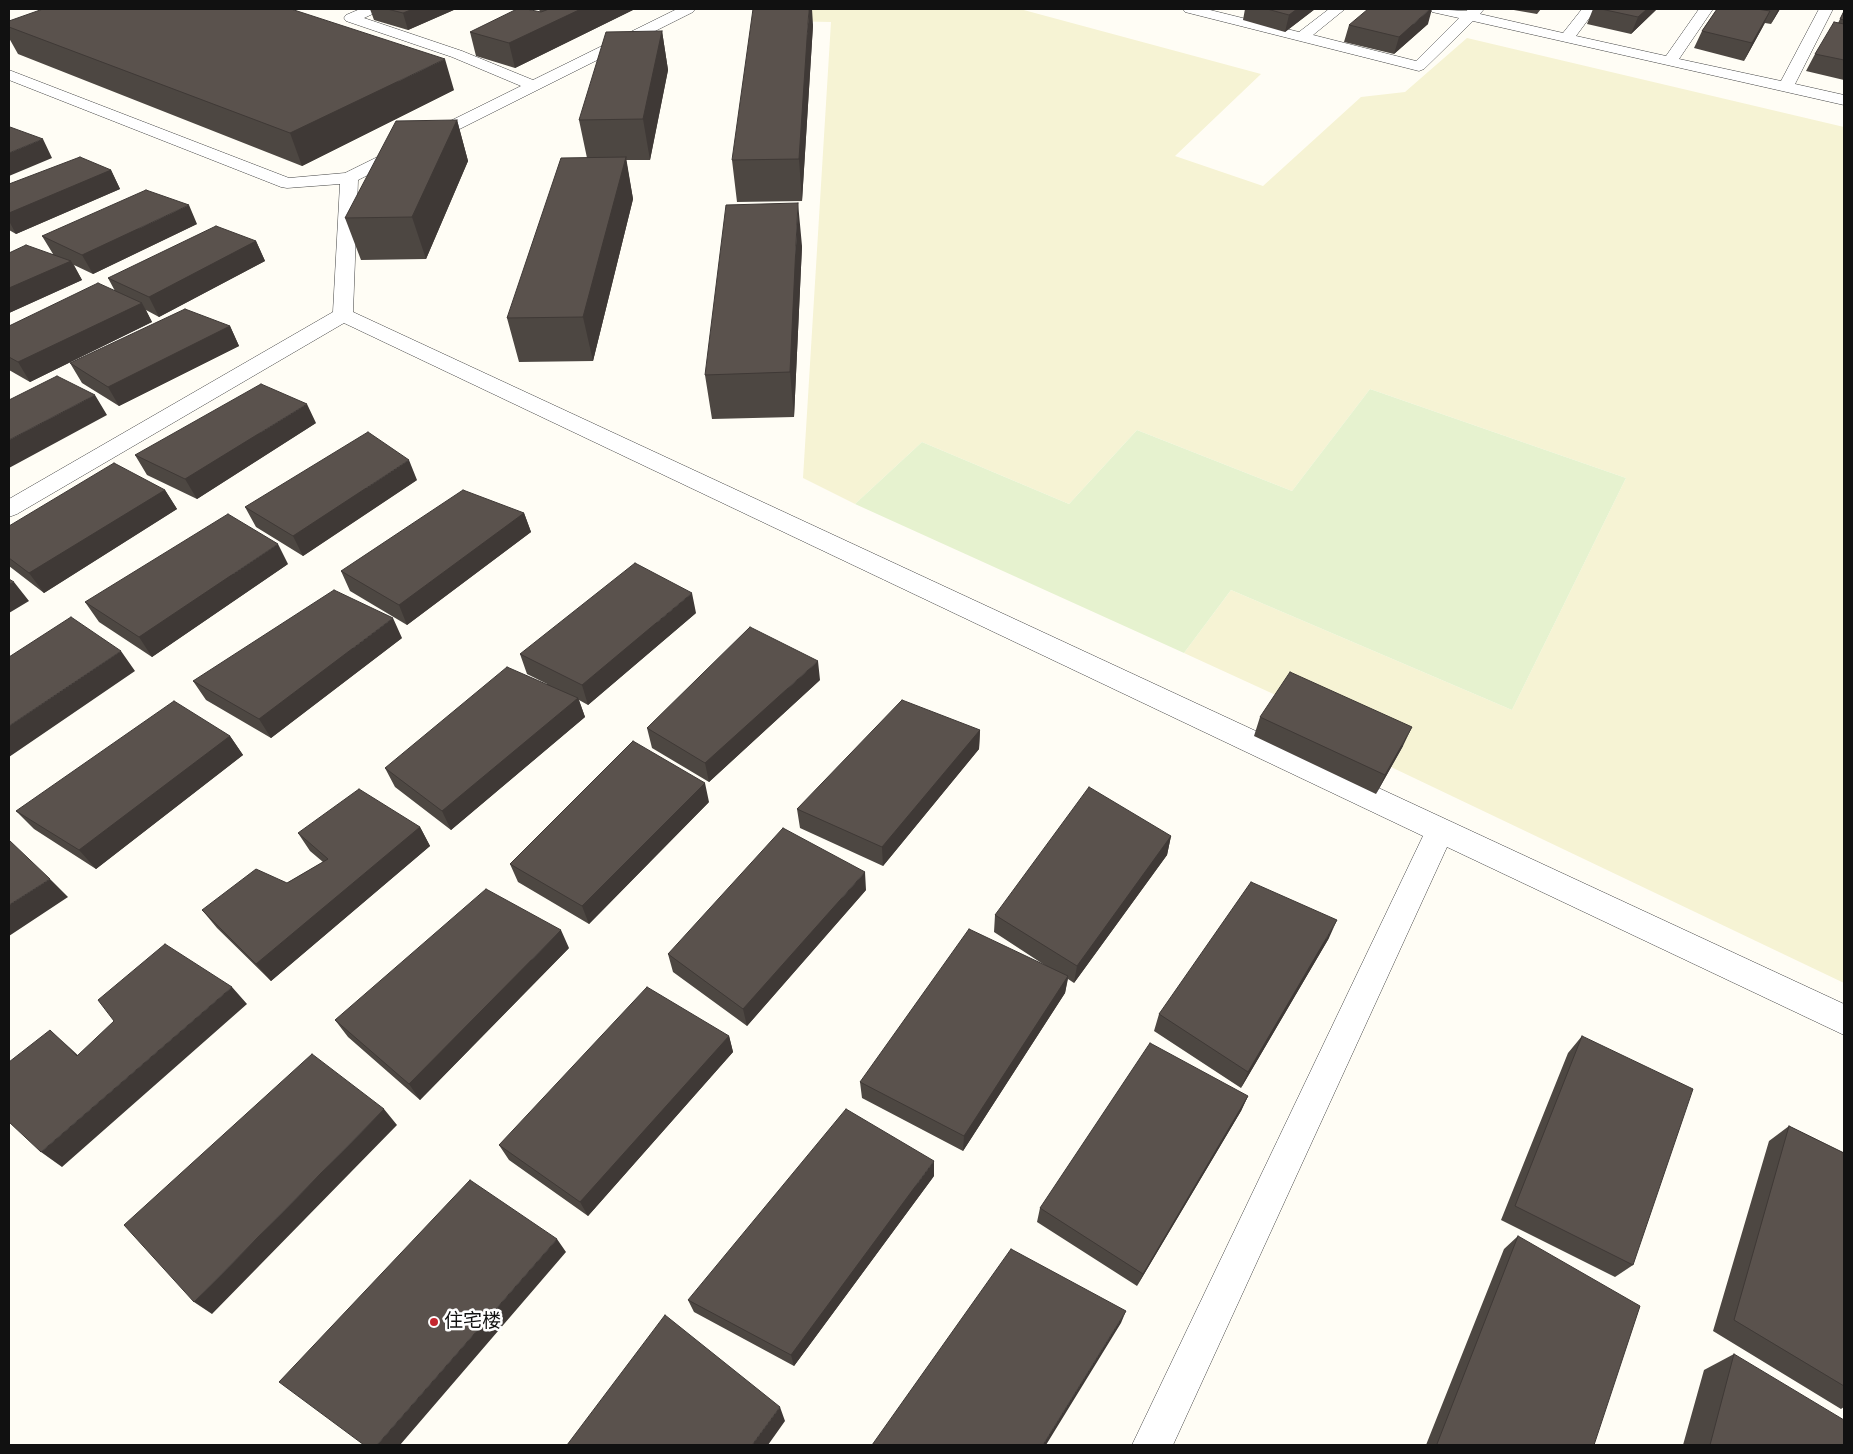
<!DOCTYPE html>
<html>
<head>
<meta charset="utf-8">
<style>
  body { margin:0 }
  #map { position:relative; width:1853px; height:1454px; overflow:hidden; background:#fffdf5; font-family:"Noto Serif",serif }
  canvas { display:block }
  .frame { position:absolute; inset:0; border:10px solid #111; pointer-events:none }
</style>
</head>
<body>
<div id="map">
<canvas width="1853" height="1454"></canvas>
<div class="frame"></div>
</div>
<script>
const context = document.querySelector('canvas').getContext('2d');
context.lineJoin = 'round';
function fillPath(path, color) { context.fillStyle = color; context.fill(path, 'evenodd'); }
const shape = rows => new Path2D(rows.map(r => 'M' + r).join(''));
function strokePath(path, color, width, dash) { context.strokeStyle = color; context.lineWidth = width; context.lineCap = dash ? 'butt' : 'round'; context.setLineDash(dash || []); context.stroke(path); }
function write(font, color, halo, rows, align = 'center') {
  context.font = font + ' "Noto Serif","Noto Sans SC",serif'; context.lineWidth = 5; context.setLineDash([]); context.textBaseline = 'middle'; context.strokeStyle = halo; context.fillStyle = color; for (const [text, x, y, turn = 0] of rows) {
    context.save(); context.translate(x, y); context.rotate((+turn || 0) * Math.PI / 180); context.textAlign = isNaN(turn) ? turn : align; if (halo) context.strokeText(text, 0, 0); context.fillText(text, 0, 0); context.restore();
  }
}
fillPath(shape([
  [801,9,1020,9,1261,74,1175,156,1263,186,1361,97,1405,92,1467,38,1844,127,1844,983,1391,767,1403,746,1280,697,1184,653,1231,590,1512,710,1626,478,1370,389,1292,491,1137,430,1069,504,922,442,855,504,803,478,831,22,781,21]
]), '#f6f3d4');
fillPath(shape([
  [1370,389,1626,478,1512,710,1231,590,1184,653,855,504,922,442,1069,504,1137,430,1292,491]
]), '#e6f2cf');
const minor = shape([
  [360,9,379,9,377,12,364,18,462,51,533,80,677,9,695,9,693,12,358,180,353,312,1844,1004,1844,1035,1447,847,1173,1445,1132,1445,1423,836,344,323,17,514,9,517,9,499,333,312,340,184,287,188,281,187,9,80,9,70,289,178,345,173,521,86,452,57,346,21,344,18,346,15,360,9],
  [1183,9,1206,9,1299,32,1329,9,1345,9,1313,35,1416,61,1459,18,1432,12,1430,9,1466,11,1469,9,1484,9,1480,14,1563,33,1582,9,1596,9,1576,36,1666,56,1699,9,1713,9,1679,59,1781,81,1819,9,1833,9,1795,84,1844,95,1844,105,1473,21,1424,69,1419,71,1185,12,1183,9]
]);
strokePath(minor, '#444', 1);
fillPath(minor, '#fff');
fillPath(shape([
  [370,9,456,9,408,30,374,20],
  [539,9,635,9,515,68,476,56,470,32,540,12],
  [1245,9,1315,9,1285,32,1243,20],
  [1508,9,1541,9,1537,14],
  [1593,9,1657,9,1631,34,1587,24],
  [1717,9,1780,9,1771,24,1765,23,1744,61,1694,48,1702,31],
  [1844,11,1844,80,1806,71,1815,54,1838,23],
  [9,21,454,90,302,166,18,54,9,38],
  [1428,24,1394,54,1344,42,1349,25],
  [813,25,802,201,737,202,732,160],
  [662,31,668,70,650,160,626,160,633,199,593,361,519,362,507,318,587,158,579,120],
  [457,120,468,161,426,259,361,260,345,218],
  [111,170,120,189,16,234,9,230,9,184],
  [197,224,93,274,74,265,82,280,9,313,9,253,53,254,42,236],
  [256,241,265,261,159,317,146,310,152,322,30,382,9,370,9,326,115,291,108,278],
  [802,246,794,417,712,419,705,375],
  [230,326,239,346,119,406,82,383,70,363],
  [316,423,197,499,147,475,135,455],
  [417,480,303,556,256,527,245,507],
  [165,490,177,509,44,593,9,566,9,526],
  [524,513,531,532,407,625,350,591,341,571],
  [288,564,152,657,99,622,85,602],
  [696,613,588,705,579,700,585,717,451,830,395,787,385,768,547,684,527,674,520,654],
  [402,638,271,738,206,700,193,681],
  [820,680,709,782,652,748,647,728],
  [1260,717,1403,746,1376,794,1254,736],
  [980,730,979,749,883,866,800,828,797,809],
  [230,736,243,755,96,869,34,829,16,811],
  [709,802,589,924,518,882,510,864],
  [420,827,430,846,271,981,217,928,202,910,287,883,323,862,310,851,298,833],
  [1171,836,1167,855,1074,983,1068,979,1065,993,963,1151,862,1098,860,1082,1046,966,994,932,995,915],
  [866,890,747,1026,673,972,668,954],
  [1329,938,1241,1088,1154,1031,1159,1014],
  [569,948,420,1100,348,1037,335,1020],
  [729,1036,733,1052,588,1216,509,1160,499,1145],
  [1582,1036,1633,1265,1615,1277,1501,1220,1568,1053],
  [1248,1096,1241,1111,1137,1286,1037,1222,1040,1208],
  [1789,1126,1844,1153,1844,1407,1841,1409,1713,1331,1769,1141],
  [934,1176,794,1366,694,1312,688,1300],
  [1518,1236,1594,1445,1426,1445,1504,1249],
  [1734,1354,1844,1445,1683,1445,1704,1370]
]), '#4d4742');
fillPath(shape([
  [413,9,456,9,408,30,403,13],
  [581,9,635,9,515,68,509,43],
  [809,9,812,9,813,25,802,201,799,159],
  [1297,9,1315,9,1285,32,1289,15],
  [1430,9,1432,9,1428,24,1394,54,1399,37],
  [1647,9,1657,9,1631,34,1638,17],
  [1778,9,1780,9,1771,24],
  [1770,11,1762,28,1744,61,1752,43],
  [662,31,668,70,650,160,643,119],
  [445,59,454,90,302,166,290,133],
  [457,120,468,161,426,259,412,217],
  [43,139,52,158,9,176,9,153],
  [626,157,633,199,593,361,583,317],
  [111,170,120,189,16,234,9,221,9,213],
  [798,203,802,246,794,417,790,372],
  [189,205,197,224,93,274,82,255],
  [256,241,265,261,159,317,149,297],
  [71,261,82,280,9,313,9,288],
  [142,303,152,322,30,382,18,362],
  [230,326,239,346,119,406,108,387],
  [95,395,107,415,9,468,9,440],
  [307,404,316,423,197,499,185,479],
  [409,460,417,480,303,556,293,536],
  [165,490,177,509,44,593,29,573],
  [524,513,531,532,407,625,399,605],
  [278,544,288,564,152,657,139,637],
  [14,582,29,601,9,613,9,584],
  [692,593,696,613,588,705,582,685],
  [393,618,402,638,271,738,259,719],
  [121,651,135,671,9,757,9,726],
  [818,661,820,680,709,782,705,763],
  [578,698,585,717,451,830,442,811],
  [1412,727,1403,746,1376,794,1385,775],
  [980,730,979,749,883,866,882,847],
  [230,736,243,755,96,869,79,850],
  [705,783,709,802,589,924,582,906],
  [420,827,430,846,271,981,256,964],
  [1171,836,1167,855,1074,983,1077,966],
  [865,872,866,890,747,1026,743,1009],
  [50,879,68,897,9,936,9,905],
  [1337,920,1329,938,1241,1088,1248,1072],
  [561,930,569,948,420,1100,409,1084],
  [1068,976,1065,993,963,1151,964,1136],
  [232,987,247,1004,62,1167,41,1152],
  [50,1030,69,1047,96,1072,77,1056],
  [729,1036,733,1052,588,1216,580,1202],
  [1248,1096,1241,1111,1137,1286,1143,1274],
  [384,1109,397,1125,212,1314,194,1302],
  [934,1161,934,1176,794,1366,791,1355],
  [557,1239,566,1252,400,1445,377,1445],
  [1126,1311,1121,1323,1046,1445,1043,1445],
  [780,1407,785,1421,768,1445,752,1445]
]), '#3f3936');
const building = shape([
  [43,9,291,9,445,59,290,133,9,27,9,21,43,9],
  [387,9,413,9,403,13,387,9],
  [517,9,526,9,541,12,549,9,581,9,509,43,470,32,517,9],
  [753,9,809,9,799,159,732,160,753,9],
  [1267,9,1297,9,1289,15,1267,9],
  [1368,9,1430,9,1399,37,1349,25,1368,9],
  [1601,9,1647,9,1638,17,1601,9],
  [1717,9,1757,9,1770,11,1752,43,1702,31,1717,9],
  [1844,11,1844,20,1840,19,1844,11],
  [1834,22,1844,24,1844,60,1815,54,1834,22],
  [662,31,643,119,579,120,606,32,662,31],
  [457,120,412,217,345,218,396,121,457,120],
  [9,127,10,127,43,139,9,153,9,127],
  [80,157,111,170,9,213,9,184,80,157],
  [626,157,583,317,507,318,561,158,626,157],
  [146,190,189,205,82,255,42,236,146,190],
  [798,203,790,372,705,375,726,205,798,203],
  [216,226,256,241,149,297,108,278,216,226],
  [26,245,71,261,9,288,9,253,26,245],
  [98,283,142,303,18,362,9,357,9,326,98,283],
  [185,309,230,326,108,387,70,363,185,309],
  [57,376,95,395,9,440,9,400,57,376],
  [261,384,307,404,185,479,135,455,261,384],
  [368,432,409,460,293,536,245,507,368,432],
  [114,463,165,490,29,573,9,558,9,526,114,463],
  [463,490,524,513,399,605,341,571,463,490],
  [228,514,278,544,139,637,85,602,228,514],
  [635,563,692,593,582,685,520,654,635,563],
  [9,579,14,582,9,584,9,579],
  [334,590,393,618,259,719,193,681,334,590],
  [71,617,121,651,9,726,9,657,71,617],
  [750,627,818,661,705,763,647,728,750,627],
  [507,667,578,698,442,811,385,768,507,667],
  [1290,672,1412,727,1385,775,1260,717,1290,672],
  [902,700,980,730,882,847,797,809,902,700],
  [174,701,230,736,79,850,16,811,174,701],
  [633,741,705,783,582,906,510,864,633,741],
  [1089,787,1171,836,1077,966,995,915,1089,787],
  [359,789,420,827,256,964,202,910,256,869,287,883,328,859,298,833,359,789],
  [783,828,865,872,743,1009,668,954,783,828],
  [9,840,50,879,9,905,9,840],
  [1251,882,1337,920,1248,1072,1159,1014,1251,882],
  [486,889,561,930,409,1084,335,1020,486,889],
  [969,929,1068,976,964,1136,860,1082,969,929],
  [165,944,232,987,41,1152,9,1122,9,1062,50,1030,77,1056,114,1021,98,1000,165,944],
  [647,987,729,1036,580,1202,499,1145,647,987],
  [1582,1036,1693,1089,1633,1265,1515,1206,1582,1036],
  [1150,1043,1248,1096,1143,1274,1040,1208,1150,1043],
  [312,1054,384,1109,194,1302,124,1225,312,1054],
  [846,1109,934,1161,791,1355,688,1300,846,1109],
  [1789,1126,1844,1153,1844,1386,1734,1320,1789,1126],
  [470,1180,557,1239,377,1445,364,1445,279,1382,470,1180],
  [1518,1236,1640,1306,1594,1445,1438,1445,1437,1444,1518,1236],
  [1011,1249,1126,1311,1043,1445,872,1445,1011,1249],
  [665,1315,780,1407,752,1445,567,1445,665,1315],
  [1734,1354,1844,1420,1844,1445,1710,1445,1734,1354]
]);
fillPath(building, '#5a524d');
strokePath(building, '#3f3936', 1);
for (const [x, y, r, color] of [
  [434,1322,5,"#c4262e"]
]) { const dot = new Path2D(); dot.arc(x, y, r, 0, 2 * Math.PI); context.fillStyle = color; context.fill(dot); strokePath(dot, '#fff', 2); }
write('19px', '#111', '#fff', [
  ["住宅楼",444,1322]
], 'left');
</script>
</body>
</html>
